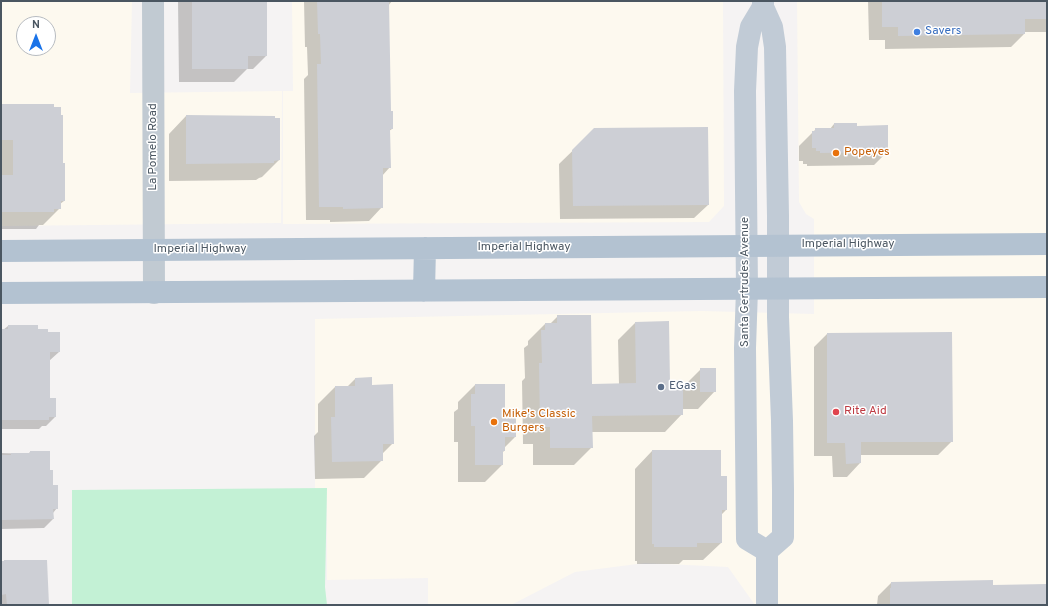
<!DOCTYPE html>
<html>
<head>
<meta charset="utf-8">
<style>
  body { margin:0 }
  #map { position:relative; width:1048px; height:606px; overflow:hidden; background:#f5f3f3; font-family:Overpass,sans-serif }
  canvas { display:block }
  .frame { position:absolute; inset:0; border:2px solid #4a5661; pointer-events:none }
  .north { position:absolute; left:16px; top:16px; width:40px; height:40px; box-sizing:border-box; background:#fff; border:1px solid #b7bbc0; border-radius:50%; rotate:0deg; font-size:11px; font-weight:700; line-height:16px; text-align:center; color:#4a5661 }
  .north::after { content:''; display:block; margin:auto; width:14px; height:18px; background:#1a73e8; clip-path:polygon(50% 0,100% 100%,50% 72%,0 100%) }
</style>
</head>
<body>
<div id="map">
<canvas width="1048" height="606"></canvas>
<div class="frame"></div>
<div class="north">N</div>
</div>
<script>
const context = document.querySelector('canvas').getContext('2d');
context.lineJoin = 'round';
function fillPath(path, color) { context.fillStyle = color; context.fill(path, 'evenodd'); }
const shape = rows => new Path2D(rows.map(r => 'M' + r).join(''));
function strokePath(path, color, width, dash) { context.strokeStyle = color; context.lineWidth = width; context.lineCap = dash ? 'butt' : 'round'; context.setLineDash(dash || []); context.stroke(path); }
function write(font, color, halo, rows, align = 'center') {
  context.font = font + ' Overpass,sans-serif'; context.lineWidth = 3; context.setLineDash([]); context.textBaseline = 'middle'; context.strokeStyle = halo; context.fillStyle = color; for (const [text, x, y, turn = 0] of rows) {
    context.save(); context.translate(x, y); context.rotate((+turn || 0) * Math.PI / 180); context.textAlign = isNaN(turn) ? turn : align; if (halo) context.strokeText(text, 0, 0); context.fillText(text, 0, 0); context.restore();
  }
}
fillPath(shape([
  [1,1,132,1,130,93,282,91,281,223,1,226],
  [24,24,48,24,48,48,24,48],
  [292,1,723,1,724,206,709,222,283,224,283,91,293,91],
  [797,1,1047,1,1047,605,755,605,728,567,645,563,575,572,511,605,428,605,428,578,327,580,327,488,315,488,315,319,702,311,814,314,814,219,806,214,799,202]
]), '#fdf9ef');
fillPath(shape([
  [327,488,325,587,327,605,72,605,72,490]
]), '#c3f1d5');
fillPath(shape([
  [178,1,266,1,266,56,253,69,247,69,234,82,179,82],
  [304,1,392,1,388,6,390,112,392,129,389,131,390,167,382,176,382,207,369,221,330,222,330,220,306,220,304,79,308,75,307,47,305,47],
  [868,1,1047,1,1047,32,1024,32,1024,34,1011,47,885,49,885,40,869,40],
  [1,105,62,164,64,201,60,204,60,208,43,225,39,225,36,229,1,229],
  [186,116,279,160,262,177,259,178,256,180,169,181,169,134],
  [834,124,856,127,887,152,874,165,807,166,807,164,803,164,803,161,799,161,799,146,816,129,830,129],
  [595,129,708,205,694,218,560,219,559,164],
  [558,316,591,385,619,385,618,340,635,323,669,384,682,388,701,369,715,391,698,409,682,409,682,414,665,432,591,432,592,447,574,465,533,465,533,444,523,444,522,381,525,378,524,348,528,345,528,341,545,324,550,324],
  [8,326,37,330,59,352,49,361,49,399,55,417,46,426,42,426,39,429,1,429,1,330,3,330],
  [827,334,952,441,938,455,860,455,860,463,847,477,833,477,832,456,814,456,814,347],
  [355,379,371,386,393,443,382,454,382,460,364,478,315,479,314,436,318,432,318,404,335,387,347,387],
  [475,385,504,419,515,437,504,448,504,451,502,453,502,465,485,482,458,482,458,442,454,442,454,412,458,409,458,402],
  [652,451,720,477,726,510,721,515,721,543,703,560,683,560,679,564,637,564,637,561,635,561,635,469],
  [30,452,49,471,57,508,53,513,53,519,44,528,1,529,1,453,28,454],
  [1,563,48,605,1,605],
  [891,583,992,586,1047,585,1047,605,877,605,878,596]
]), '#0003');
fillPath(shape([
  [192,1,267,1,267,56,248,56,248,69,192,69],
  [317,1,389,1,391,111,393,111,393,129,390,129,391,168,383,168,383,208,343,209,343,207,319,207,317,64,321,64,320,34,318,34],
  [882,1,1047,1,1047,19,1025,19,1025,34,898,36,898,27,882,27],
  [1,104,54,104,54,107,61,107,61,115,63,115,63,163,65,163,65,201,61,201,61,209,54,209,54,212,1,212,1,175,13,175,13,140,1,140],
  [186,115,275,116,275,118,280,118,280,160,274,161,274,163,186,164],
  [834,123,857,123,857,126,888,125,888,152,820,153,820,151,816,151,816,148,812,148,812,131,815,131,815,128,834,128],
  [708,127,709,205,573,206,572,150,594,128],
  [557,315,591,315,592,384,636,383,635,322,669,321,670,383,683,383,683,415,592,416,593,448,550,448,550,427,540,427,539,363,542,363,541,330,545,330,545,323,557,323],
  [8,325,38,325,38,329,48,329,48,332,60,332,60,352,50,352,50,398,56,398,56,417,49,417,49,420,1,420,1,329,8,329],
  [952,332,953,442,861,442,861,463,846,464,845,443,827,443,827,333],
  [700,368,716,368,716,392,700,392],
  [372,377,372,385,393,384,394,444,383,444,383,461,332,462,331,417,335,417,335,386,355,386,355,378],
  [475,384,505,384,505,418,516,418,516,437,505,437,505,451,503,451,503,465,475,465,475,426,471,426,471,394,475,394],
  [652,450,721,450,721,476,727,476,727,510,722,510,722,543,697,543,697,547,654,547,654,544,652,544],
  [30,451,50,451,50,470,53,470,53,485,58,485,58,509,53,509,54,519,1,520,1,455,11,455,11,453,30,453],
  [4,560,47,560,49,605,7,605,6,594,1,595,1,561,4,561],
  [993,580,993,585,1047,584,1047,605,890,605,890,588,891,588,891,582]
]), '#cdcfd5');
strokePath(shape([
  [153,1,154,293]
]), '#c1cad2', 22);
strokePath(shape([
  [763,1,763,7,772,27,775,47,778,216,778,317,782,421,783,490,783,537,767,551],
  [763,7,751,27,747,47,745,91,747,289,745,348,747,539,767,551],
  [767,551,767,605]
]), '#c1cbd6', 22);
strokePath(shape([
  [1,251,1047,244],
  [424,291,425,248],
  [1,293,1047,287]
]), '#b3c2d1', 22);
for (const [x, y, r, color] of [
  [917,32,4,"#3f7fe0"],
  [836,153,4,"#e8710a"],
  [661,387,4,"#5c6f8a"],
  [836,412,4,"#e0444e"],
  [494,422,4,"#e8710a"]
]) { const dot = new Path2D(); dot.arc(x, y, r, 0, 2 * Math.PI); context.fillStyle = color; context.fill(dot); strokePath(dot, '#fff', 1.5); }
write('12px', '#366cbe', '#fff', [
  ["Savers",925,32]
], 'left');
write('12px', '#4a5661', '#fff', [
  ["La Pomelo Road",154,147,-90],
  ["Imperial Highway",848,245],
  ["Imperial Highway",524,248],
  ["Imperial Highway",200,250],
  ["Santa Gertrudes Avenue",746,282,-90]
]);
write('12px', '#c56008', '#fff', [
  ["Popeyes",844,153],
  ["Mike's Classic",502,415],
  ["Burgers",502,429]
], 'left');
write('12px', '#4e5e75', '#fff', [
  ["EGas",669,387]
], 'left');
write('12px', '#be3a42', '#fff', [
  ["Rite Aid",844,412]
], 'left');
</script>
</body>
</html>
